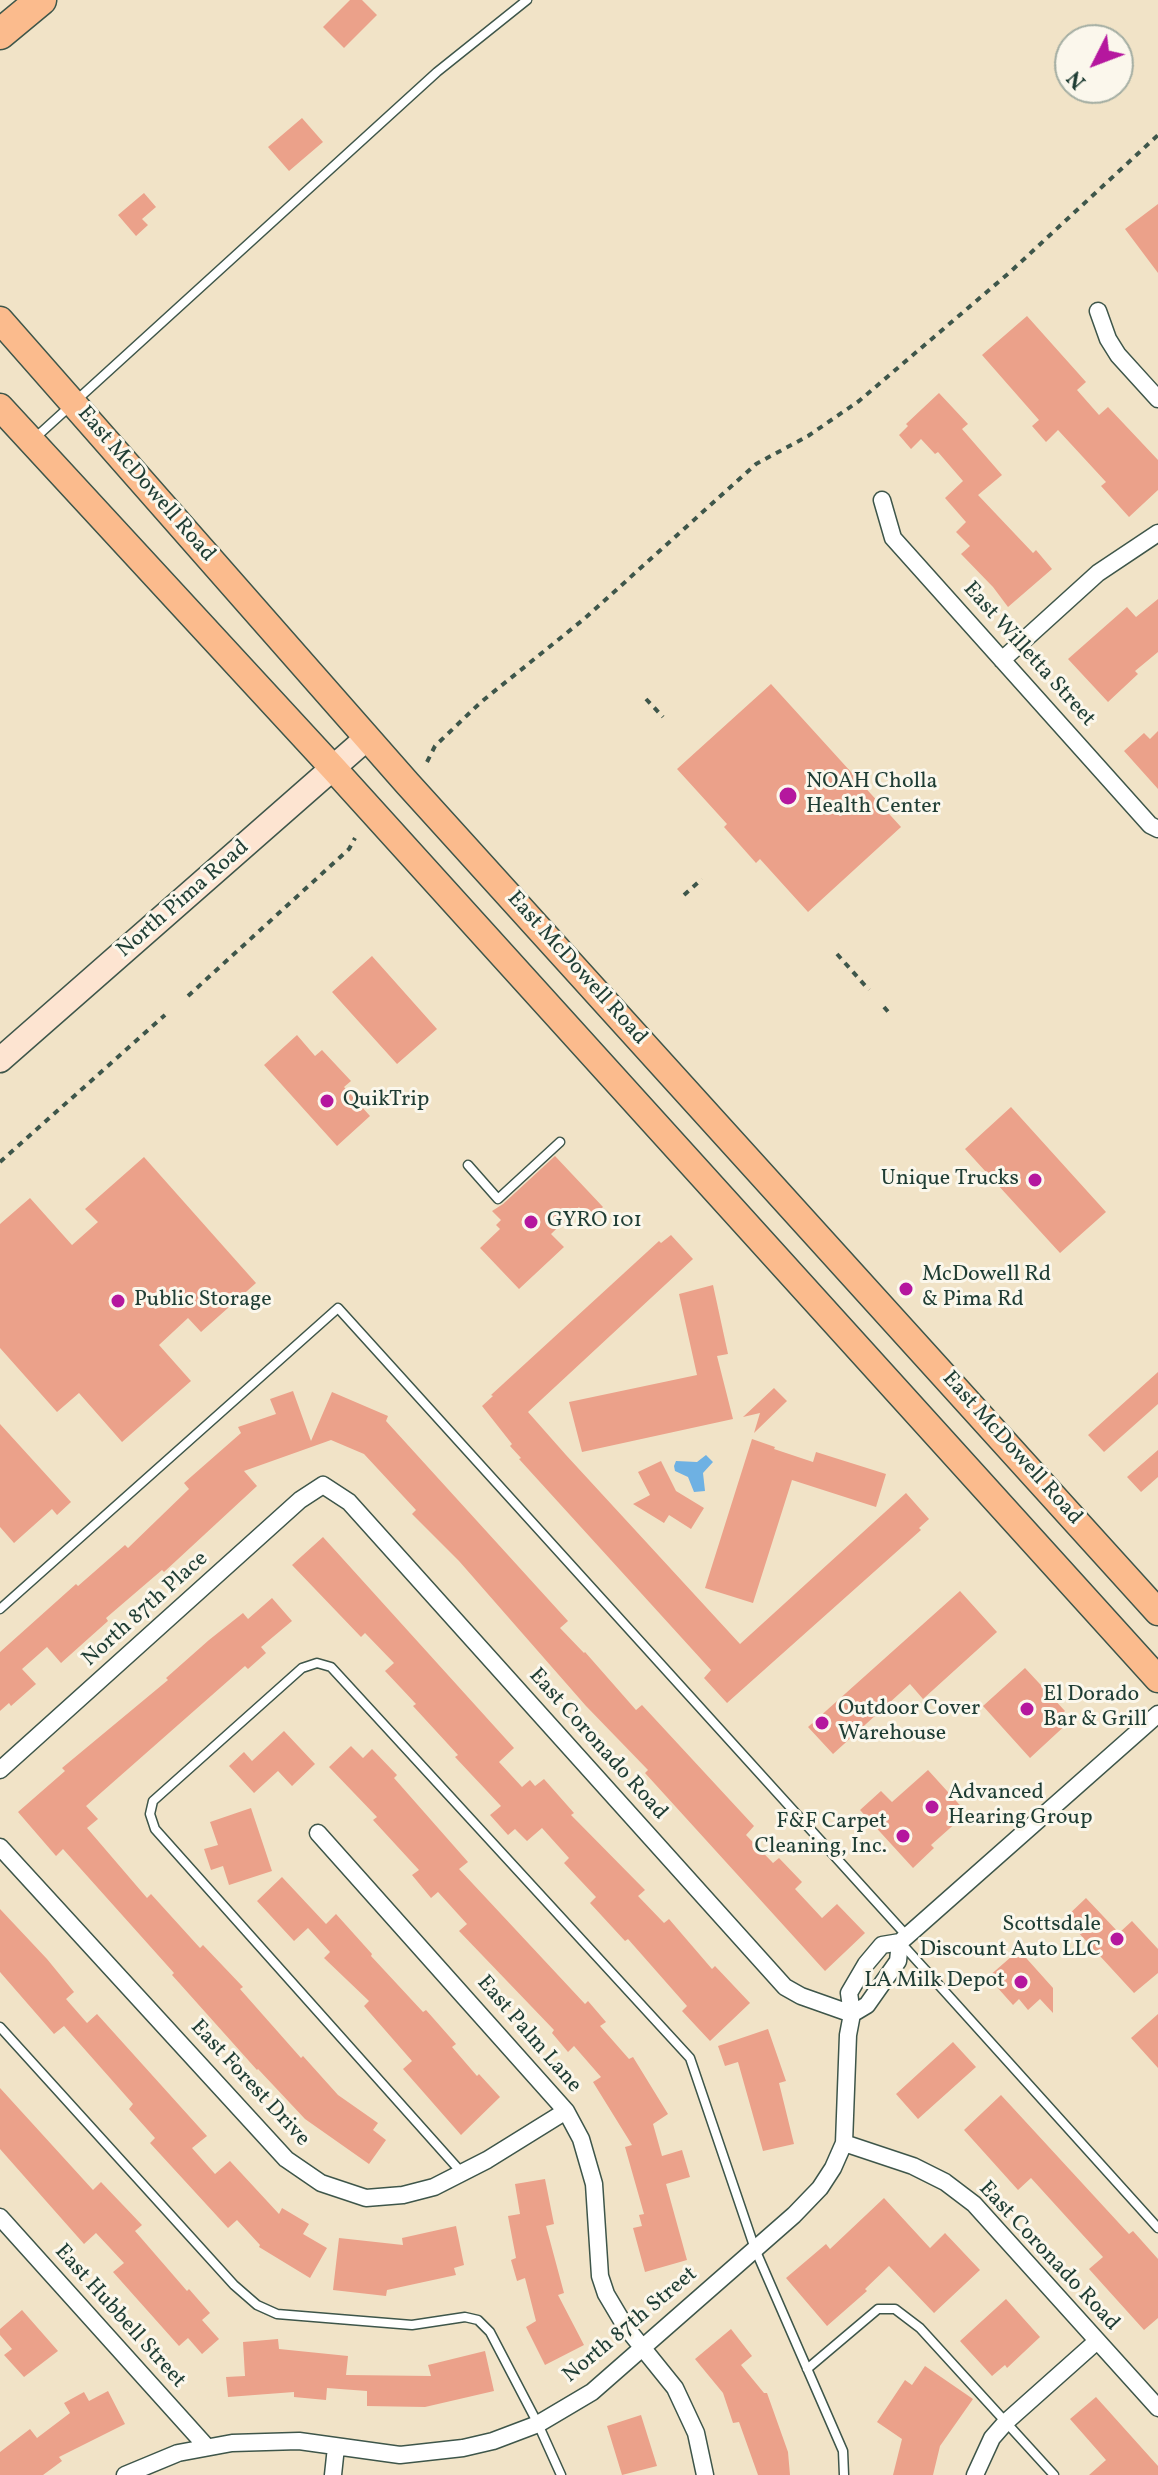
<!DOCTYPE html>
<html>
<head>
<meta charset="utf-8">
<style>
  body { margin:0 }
  #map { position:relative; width:1158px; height:2475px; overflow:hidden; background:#f1e3c7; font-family:Vollkorn,serif }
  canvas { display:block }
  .north { position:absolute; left:1054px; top:24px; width:80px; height:80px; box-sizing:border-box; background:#fbf7ec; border:2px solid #a3ada2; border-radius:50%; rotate:228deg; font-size:22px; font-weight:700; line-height:32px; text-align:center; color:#1f3d34 }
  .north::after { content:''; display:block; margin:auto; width:28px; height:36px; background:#b5179e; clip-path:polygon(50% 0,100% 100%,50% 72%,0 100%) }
</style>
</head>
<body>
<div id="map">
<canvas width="1158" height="2475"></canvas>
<div class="north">N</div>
</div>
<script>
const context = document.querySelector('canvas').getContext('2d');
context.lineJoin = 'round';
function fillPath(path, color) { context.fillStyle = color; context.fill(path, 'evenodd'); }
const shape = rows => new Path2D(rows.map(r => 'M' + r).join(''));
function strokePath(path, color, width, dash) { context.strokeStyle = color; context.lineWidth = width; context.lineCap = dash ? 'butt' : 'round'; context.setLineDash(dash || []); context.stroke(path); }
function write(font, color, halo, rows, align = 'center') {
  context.font = font + ' Vollkorn,serif'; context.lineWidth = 6; context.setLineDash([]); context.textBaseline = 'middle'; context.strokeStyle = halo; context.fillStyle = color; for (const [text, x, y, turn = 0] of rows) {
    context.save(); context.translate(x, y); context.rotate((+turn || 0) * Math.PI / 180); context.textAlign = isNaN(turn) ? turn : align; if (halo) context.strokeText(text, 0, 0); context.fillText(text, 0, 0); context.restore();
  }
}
fillPath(shape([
  [706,1455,713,1462,703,1473,705,1491,694,1492,688,1477,675,1471,674,1466,676,1461,697,1462]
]), '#6eb1e3');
fillPath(shape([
  [350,0,362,0,377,15,344,48,323,27],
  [302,118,323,142,289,171,268,147],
  [144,193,156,207,142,219,148,225,136,236,118,215],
  [1158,204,1158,273,1125,229],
  [1027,316,1086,382,1077,390,1099,415,1108,407,1158,460,1158,490,1129,517,1101,486,1106,482,1058,430,1046,442,1032,426,1039,420,982,355],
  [939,393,968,424,962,429,1002,475,978,495,1033,553,1036,550,1052,569,1008,607,993,587,961,554,970,546,956,532,966,522,945,498,963,481,938,452,935,454,921,439,911,449,899,435,908,426,906,424],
  [1158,599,1158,652,1135,671,1138,674,1108,702,1068,659,1127,607,1136,617],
  [771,684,901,827,808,912,760,859,756,863,724,827,727,824,677,769],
  [1158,731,1158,789,1124,751,1144,733,1150,739],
  [372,956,437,1029,397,1064,332,992],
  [297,1035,315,1056,322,1050,351,1081,344,1087,370,1116,337,1146,264,1065],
  [1011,1107,1106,1212,1060,1253,965,1149],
  [555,1156,603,1207,590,1220,579,1207,551,1234,564,1247,519,1289,480,1248,500,1229,496,1225,501,1220,492,1211,503,1204],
  [144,1157,256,1283,201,1332,188,1318,159,1345,191,1381,122,1442,79,1393,57,1412,0,1348,0,1224,30,1198,72,1245,98,1222,85,1209],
  [671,1235,693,1259,528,1412,566,1455,740,1644,906,1493,929,1519,919,1528,921,1530,727,1703,704,1678,711,1670,519,1459,521,1458,510,1446,512,1444,482,1406,493,1396,491,1395,659,1241,661,1243],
  [713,1285,728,1354,717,1356,733,1419,582,1452,569,1402,697,1375,679,1294],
  [1158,1372,1158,1404,1104,1452,1088,1435],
  [774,1388,787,1401,754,1433,760,1413,743,1417],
  [293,1391,311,1441,332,1392,388,1416,386,1421,568,1621,560,1628,584,1653,585,1652,636,1710,642,1705,754,1826,746,1835,773,1863,779,1858,802,1882,795,1889,822,1918,837,1904,865,1933,825,1971,645,1773,648,1770,586,1706,459,1561,412,1514,416,1510,364,1454,331,1440,244,1471,257,1486,164,1572,162,1570,106,1618,108,1621,61,1663,47,1647,22,1669,36,1684,11,1706,9,1703,0,1711,0,1652,76,1584,78,1586,125,1545,128,1548,189,1489,184,1483,241,1433,238,1427,276,1414,270,1399],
  [0,1424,71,1502,57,1515,52,1509,14,1543,0,1527],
  [752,1439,775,1447,774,1449,813,1462,816,1452,886,1474,876,1507,792,1480,753,1603,705,1588],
  [1158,1450,1158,1477,1141,1492,1127,1477],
  [661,1461,676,1491,704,1508,691,1529,669,1515,664,1523,633,1504,650,1495,638,1472],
  [323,1537,514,1748,499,1762,522,1787,530,1780,535,1786,544,1779,574,1813,571,1815,645,1890,638,1896,664,1923,669,1919,712,1969,715,1966,750,2003,710,2041,682,2011,687,2006,628,1939,625,1941,590,1903,596,1897,564,1863,569,1858,542,1828,527,1841,515,1829,508,1835,490,1815,501,1806,455,1757,458,1755,413,1706,416,1704,385,1671,394,1663,365,1633,361,1637,292,1565],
  [960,1591,997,1632,923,1699,910,1684,833,1754,808,1727],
  [272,1598,292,1621,261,1647,266,1653,248,1669,245,1666,86,1806,98,1819,87,1828,147,1898,151,1894,200,1948,203,1945,243,1987,240,1989,301,2058,303,2056,338,2095,378,2123,373,2130,386,2140,369,2164,305,2119,258,2069,257,2070,172,1975,174,1973,63,1849,56,1856,18,1812,65,1771,62,1768,168,1680,166,1678,209,1640,243,1613,248,1619],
  [1025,1668,1065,1711,1063,1713,1070,1721,1030,1758,983,1706],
  [284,1731,315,1764,292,1786,278,1771,254,1793,229,1766,244,1752,252,1761],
  [351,1746,363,1758,372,1749,397,1775,394,1778,468,1862,459,1869,585,2004,588,2001,606,2022,600,2026,629,2059,633,2057,668,2114,653,2124,662,2156,682,2150,690,2177,666,2184,687,2260,645,2272,633,2228,642,2226,639,2215,644,2214,625,2147,632,2145,593,2082,601,2077,574,2046,568,2052,552,2033,554,2030,459,1931,467,1924,438,1892,431,1898,412,1875,419,1870,373,1820,377,1817,329,1767],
  [928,1770,967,1813,931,1845,934,1848,913,1868,860,1810,881,1791,892,1802],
  [251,1808,272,1871,229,1885,223,1866,211,1870,204,1849,218,1845,210,1822],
  [282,1877,326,1924,336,1914,372,1954,371,1956,423,2012,426,2010,456,2044,452,2047,477,2076,479,2074,500,2097,461,2135,403,2069,412,2061,364,2006,369,2001,324,1958,330,1952,308,1928,294,1941,257,1901],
  [1086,1898,1119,1933,1132,1921,1158,1949,1158,1973,1134,1993,1065,1918],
  [0,1909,47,1959,74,1992,66,1999,87,2023,97,2014,207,2136,192,2148,215,2174,230,2161,279,2214,282,2208,309,2224,303,2234,327,2248,310,2278,259,2247,260,2245,237,2220,228,2228,150,2143,155,2138,129,2109,133,2104,64,2026,54,2034,0,1972],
  [1019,1950,1053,1988,1053,2013,1040,1999,1028,2010,1019,1999,1013,2005,988,1977],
  [1158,2014,1158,2068,1131,2038],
  [768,2029,786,2081,779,2083,794,2144,763,2151,738,2062,725,2066,718,2046],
  [953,2042,976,2067,918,2119,896,2094],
  [0,2088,93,2190,101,2182,142,2225,135,2231,187,2291,189,2289,210,2313,202,2320,219,2339,202,2354,188,2338,179,2346,113,2272,124,2263,96,2233,84,2244,0,2149],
  [1001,2095,1129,2234,1133,2231,1158,2259,1158,2318,1144,2330,1089,2269,1103,2257,1081,2233,1031,2178,1018,2190,964,2130],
  [545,2179,554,2224,546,2226,564,2293,558,2295,584,2345,545,2365,526,2327,536,2321,525,2278,517,2281,511,2260,516,2258,508,2216,520,2214,515,2184],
  [884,2198,930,2248,945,2233,980,2270,934,2313,889,2266,865,2289,867,2291,827,2326,786,2278,826,2244,830,2249],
  [456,2226,464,2265,454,2268,456,2275,387,2290,386,2296,333,2290,339,2238,403,2245,402,2238],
  [1006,2299,1040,2337,1007,2368,1005,2365,992,2376,960,2341],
  [22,2310,58,2351,24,2377,4,2355,12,2349,0,2335,0,2329],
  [731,2329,752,2356,741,2365,764,2393,767,2393,788,2452,790,2475,758,2475,739,2422,733,2423,723,2393,695,2359],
  [278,2339,279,2349,348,2356,346,2375,431,2376,428,2365,485,2351,494,2391,425,2407,367,2406,367,2391,327,2388,326,2400,294,2397,294,2392,228,2397,226,2377,245,2376,243,2342],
  [925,2366,973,2399,940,2446,933,2475,893,2475,902,2439,877,2422,905,2380,912,2385],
  [108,2391,125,2424,59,2457,62,2461,43,2475,0,2475,0,2452,30,2429,37,2438,70,2413,64,2403,84,2392,89,2401],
  [1096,2397,1158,2466,1158,2475,1089,2475,1106,2460,1070,2419],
  [641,2415,657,2466,622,2475,607,2426]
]), '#eba18a');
const lane = shape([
  [35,438,437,72,527,0],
  [468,1165,498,1199,560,1142],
  [0,1609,338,1308,907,1936],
  [901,1943,1158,2228],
  [0,2027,234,2285,257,2305,277,2314,412,2325,465,2317,478,2320,490,2332,538,2424,561,2475],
  [462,2173,155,1829,150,1814,153,1801,302,1668,317,1663,331,1667,690,2058,755,2249,843,2451,844,2475],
  [807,2369,878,2309,895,2309,920,2328,1054,2475]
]);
const street = shape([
  [1098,311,1108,339,1118,355,1158,399],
  [882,500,893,538,1150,825,1158,829],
  [1002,660,1098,573,1158,533],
  [0,1770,300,1500,323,1485,349,1502,785,1987,801,1996,852,2014],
  [318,1833,566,2111,581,2139,594,2184,600,2276,606,2294,625,2326,675,2388,696,2433,705,2475],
  [0,1847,286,2159,321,2183,366,2198,403,2195,434,2187,487,2160,566,2111],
  [852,2014,867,2005,898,1961,900,1942],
  [844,2143,913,2166,945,2182,974,2204,1158,2408],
  [0,2217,206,2446],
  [125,2475,178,2453,232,2443,299,2441,400,2455,463,2448,493,2441,538,2424,592,2392,794,2215,820,2188,833,2168,844,2143,848,2035,852,2014,849,1993,866,1964,882,1945,900,1942,907,1936,1158,1714],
  [333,2475,336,2447],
  [975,2475,992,2438,1006,2422,1097,2341]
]);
const secondary = shape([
  [0,1060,367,738]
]);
const primary = shape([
  [0,320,407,783,1158,1612],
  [0,407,333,768,1158,1679]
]);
const highway = shape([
  [0,34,41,0]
]);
strokePath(lane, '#3e564a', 11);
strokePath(street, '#3e564a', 19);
strokePath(secondary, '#3e564a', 27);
strokePath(primary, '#3e564a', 29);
strokePath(highway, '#3e564a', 33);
strokePath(shape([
  [646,699,663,717],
  [427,762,435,746,481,702,584,619,756,464,808,436,859,401,1009,273,1158,135],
  [684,895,702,879],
  [837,954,869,990],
  [188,996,349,849,355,838],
  [884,1007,890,1014],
  [0,1162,165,1015]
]), '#3e564a', 4, [6, 6]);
strokePath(lane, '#fff', 8);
strokePath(street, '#fff', 16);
strokePath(secondary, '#fde4d1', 24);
strokePath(primary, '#fbbb8d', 26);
strokePath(highway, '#fbbb8d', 30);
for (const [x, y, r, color] of [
  [788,796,10,"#b5179e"],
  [327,1101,8,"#b5179e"],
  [1035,1180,8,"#b5179e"],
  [531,1222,8,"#b5179e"],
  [906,1289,8,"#b5179e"],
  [118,1301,8,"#b5179e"],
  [1027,1709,8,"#b5179e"],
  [822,1723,8,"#b5179e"],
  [932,1807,8,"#b5179e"],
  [903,1836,8,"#b5179e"],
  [1117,1939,8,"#b5179e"],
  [1021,1982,8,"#b5179e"]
]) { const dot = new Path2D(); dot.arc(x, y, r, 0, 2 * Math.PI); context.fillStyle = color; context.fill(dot); strokePath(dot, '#fbf7ec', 3); }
write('22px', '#1f3d34', '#fbf7ec', [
  ["East McDowell Road",145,485,49],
  ["East Willetta Street",1028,655,48],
  ["North Pima Road",184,900,-41],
  ["East McDowell Road",576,969,48],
  ["East McDowell Road",1011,1449,48],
  ["North 87th Place",146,1610,-42],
  ["East Coronado Road",597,1745,48],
  ["East Palm Lane",528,2035,49],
  ["East Forest Drive",249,2084,47],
  ["East Coronado Road",1048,2257,47],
  ["East Hubbell Street",119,2317,48],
  ["North 87th Street",631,2326,-40]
]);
write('22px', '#1f3d34', '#fbf7ec', [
  ["NOAH Cholla",806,783],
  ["Health Center",806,808],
  ["QuikTrip",343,1101],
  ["Unique Trucks",1019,1180,"right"],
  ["GYRO 101",547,1222],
  ["McDowell Rd",922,1276],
  ["& Pima Rd",922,1301],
  ["Public Storage",134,1301],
  ["El Dorado",1043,1696],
  ["Bar & Grill",1043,1721],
  ["Outdoor Cover",838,1710],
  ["Warehouse",838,1735],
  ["Advanced",948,1794],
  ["Hearing Group",948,1819],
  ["F&F Carpet",887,1823,"right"],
  ["Cleaning, Inc.",887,1848,"right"],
  ["Scottsdale",1101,1926,"right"],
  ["Discount Auto LLC",1101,1951,"right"],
  ["LA Milk Depot",1005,1982,"right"]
], 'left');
</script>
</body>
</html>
